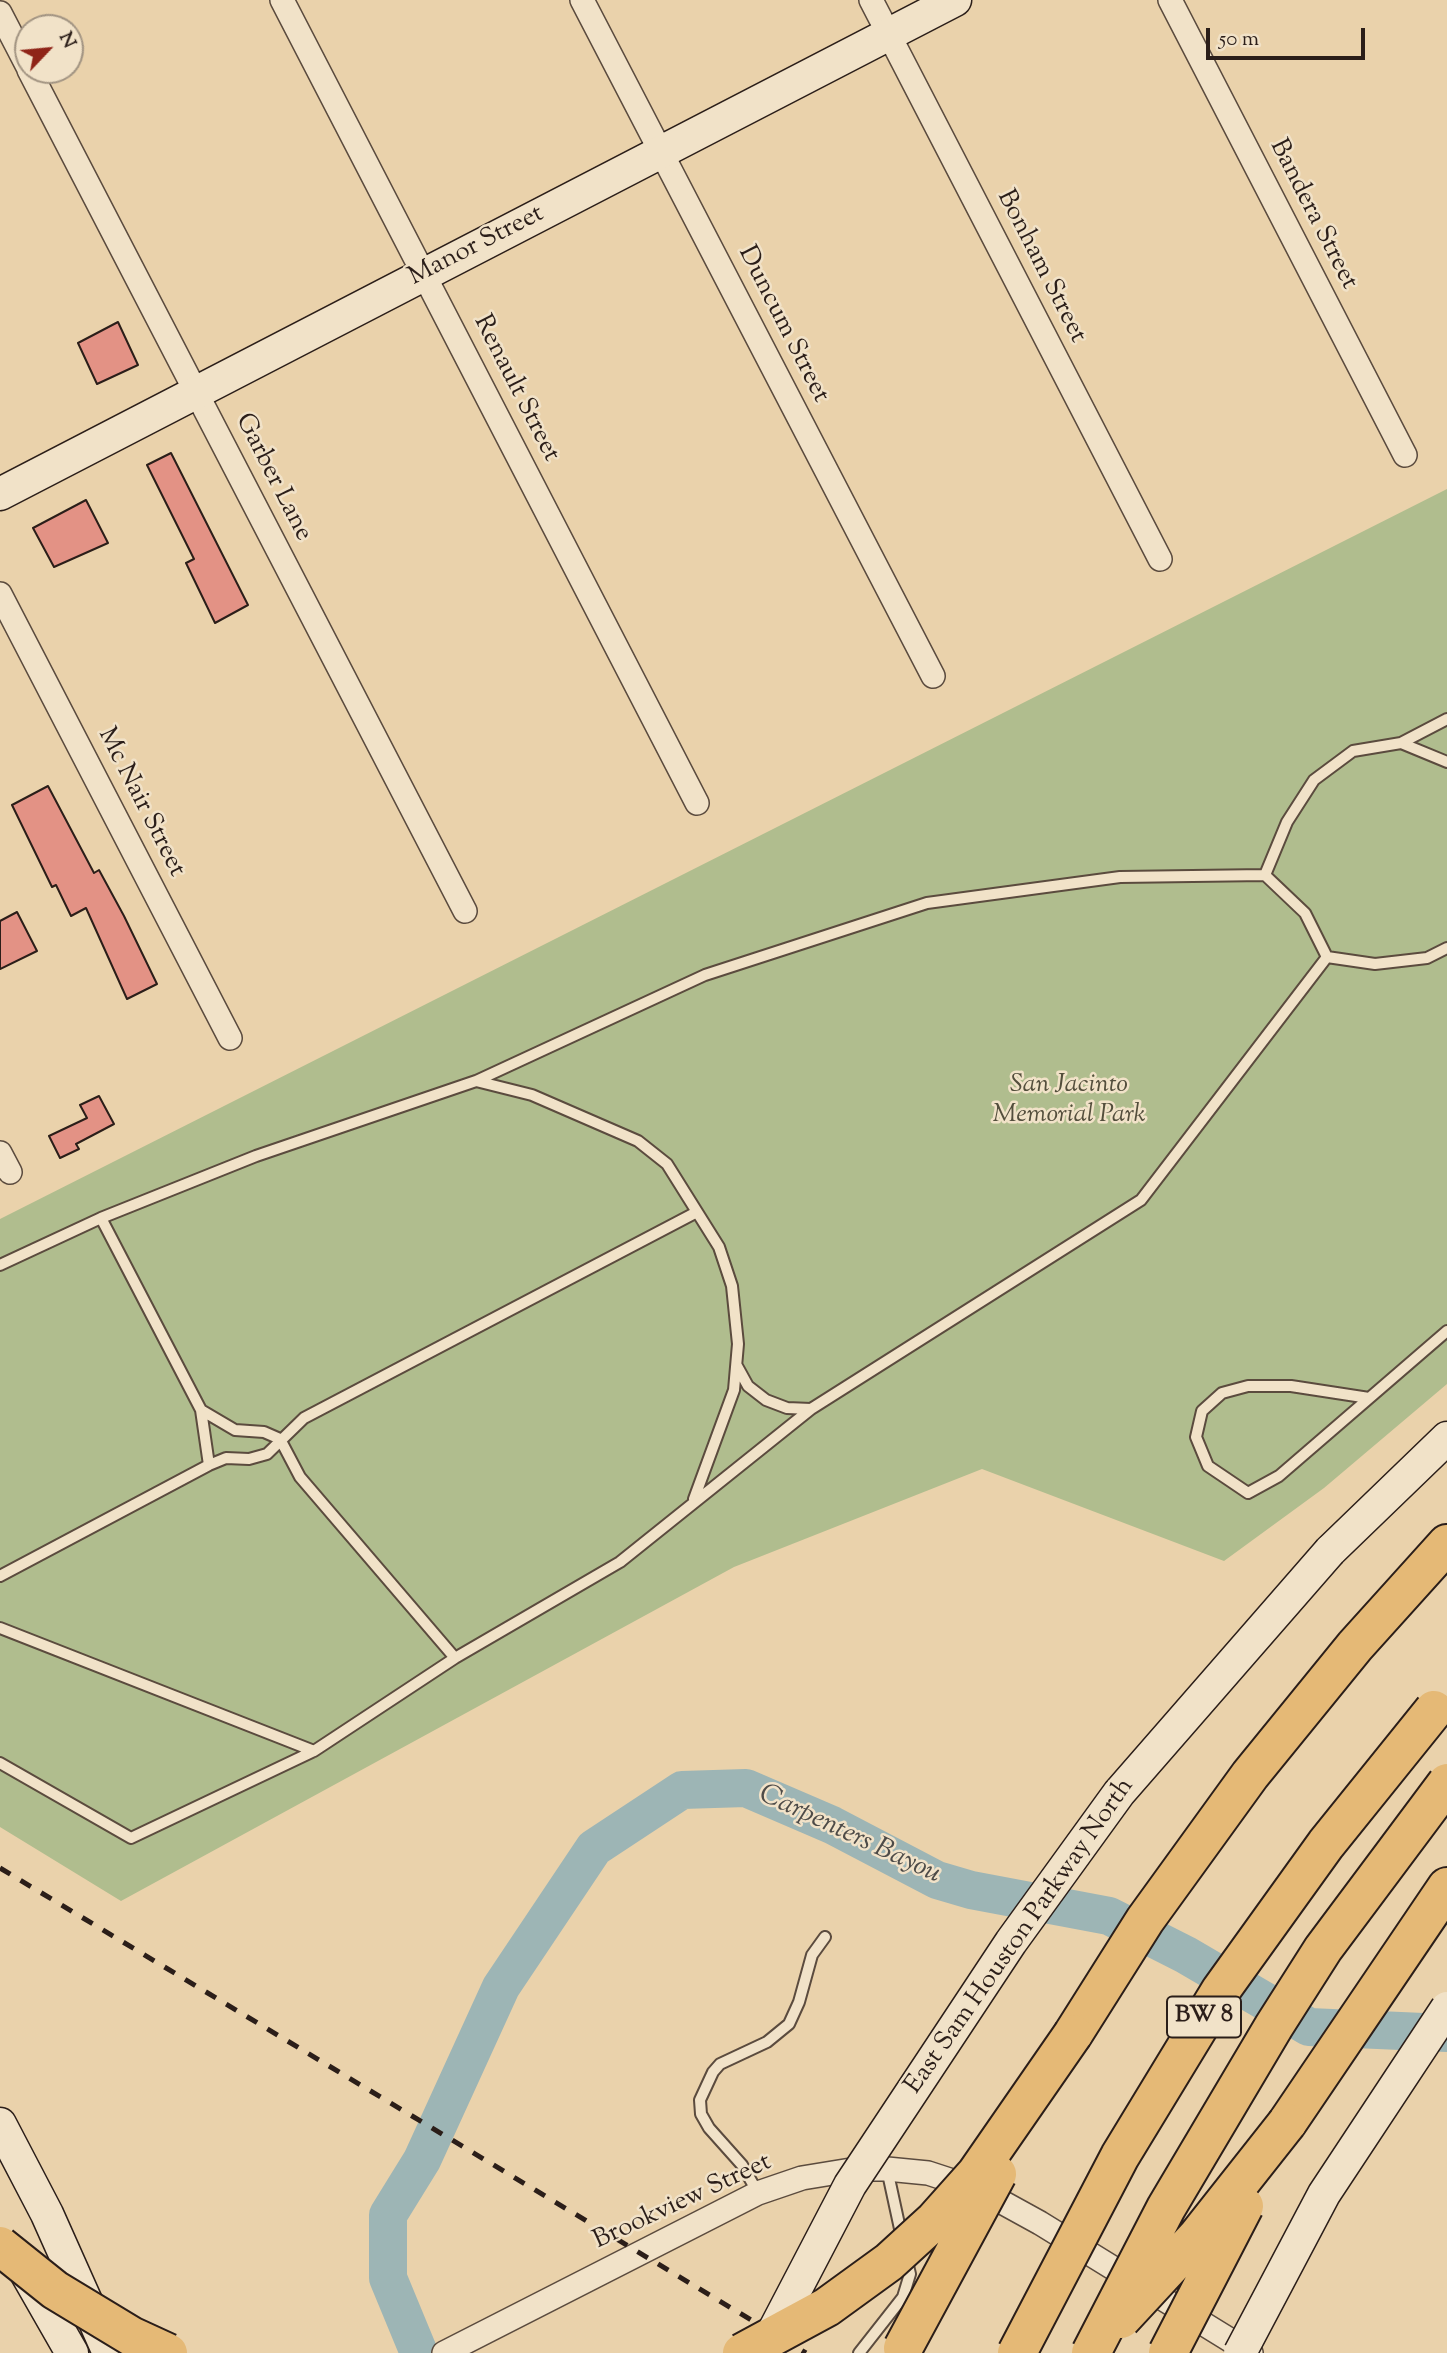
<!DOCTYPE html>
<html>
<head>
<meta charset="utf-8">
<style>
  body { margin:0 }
  #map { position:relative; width:1447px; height:2353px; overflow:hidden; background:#ead2ab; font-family:"Sorts Mill Goudy",serif }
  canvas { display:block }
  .north { position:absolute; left:14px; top:14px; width:70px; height:70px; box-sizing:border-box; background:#f1e2c8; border:2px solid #a29482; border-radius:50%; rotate:64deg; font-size:19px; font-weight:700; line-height:28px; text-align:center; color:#2b1e19 }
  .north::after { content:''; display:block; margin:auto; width:24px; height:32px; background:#8f2418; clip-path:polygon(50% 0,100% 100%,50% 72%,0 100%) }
  .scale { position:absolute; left:1206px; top:28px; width:159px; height:32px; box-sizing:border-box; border:4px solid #2b1e19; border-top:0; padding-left:9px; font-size:21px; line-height:24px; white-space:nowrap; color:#2b1e19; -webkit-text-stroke:5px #f1e2c8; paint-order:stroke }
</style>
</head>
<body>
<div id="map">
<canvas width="1447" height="2353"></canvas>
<div class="north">N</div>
<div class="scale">50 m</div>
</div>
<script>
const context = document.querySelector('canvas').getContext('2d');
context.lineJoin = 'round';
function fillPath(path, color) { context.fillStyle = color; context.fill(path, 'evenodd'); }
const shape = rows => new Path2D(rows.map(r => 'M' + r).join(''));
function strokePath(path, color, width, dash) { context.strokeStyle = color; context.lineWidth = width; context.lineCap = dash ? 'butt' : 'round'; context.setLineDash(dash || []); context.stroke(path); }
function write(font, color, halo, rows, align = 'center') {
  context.font = font + ' "Sorts Mill Goudy",serif'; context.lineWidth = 5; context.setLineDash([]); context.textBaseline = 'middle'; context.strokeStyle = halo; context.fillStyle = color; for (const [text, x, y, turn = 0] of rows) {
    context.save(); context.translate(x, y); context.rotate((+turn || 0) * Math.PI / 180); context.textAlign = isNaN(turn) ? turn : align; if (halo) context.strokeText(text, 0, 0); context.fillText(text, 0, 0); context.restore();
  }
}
fillPath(shape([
  [1447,489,1447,1384,1324,1488,1224,1561,982,1469,734,1567,121,1901,0,1827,0,1219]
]), '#b0bd8e');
strokePath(shape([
  [419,2353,388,2278,388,2215,422,2160,501,1987,594,1848,682,1790,746,1788,832,1825,937,1880,971,1890,1109,1916,1186,1955,1309,2027,1447,2033]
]), '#9db5b5', 38);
const building = shape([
  [118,322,138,365,97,384,78,343,118,322],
  [171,453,248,605,215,623,186,563,194,559,147,465,171,453],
  [86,500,108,543,54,567,33,528,86,500],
  [48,786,94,873,99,870,124,916,157,984,127,999,86,908,71,916,56,885,52,887,12,805,48,786],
  [17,912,37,951,0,969,0,921,17,912],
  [99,1096,114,1124,76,1144,79,1149,60,1158,49,1136,87,1118,80,1105,99,1096]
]);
fillPath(building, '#e39285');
strokePath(building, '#2b1e19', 2);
const lane = shape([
  [1401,743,1447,719],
  [1265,875,1287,822,1314,780,1353,751,1401,743,1447,762],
  [476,1081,705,975,927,903,1120,877,1265,875,1305,913,1327,957,1375,964,1427,958,1447,948],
  [101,1218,201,1410,209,1465],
  [0,1265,101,1218,256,1156,476,1081,532,1095,638,1141,667,1164,719,1247,732,1286,738,1344,734,1390,694,1499],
  [737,1366,748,1386,766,1400,787,1408,811,1409],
  [1369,1398,1291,1386,1248,1386,1222,1393,1202,1411,1196,1437,1208,1466,1248,1493,1279,1476,1447,1331],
  [201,1410,235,1430,264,1432,280,1439,300,1477,455,1658],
  [0,1576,209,1465,226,1458,249,1459,267,1454,304,1418,695,1213],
  [0,1628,314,1751,455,1658,620,1562,811,1409,1141,1200,1327,957],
  [0,1763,131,1838,314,1751],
  [887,2169,902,2238],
  [758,2193,742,2165,709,2128,701,2114,700,2100,713,2072,720,2064,767,2042,789,2024,799,2002,812,1955,825,1937],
  [859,2353,903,2297,910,2274,906,2257]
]);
const street = shape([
  [282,0,697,803],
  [582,0,933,676],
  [871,0,1160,559],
  [1170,0,1405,455],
  [0,13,28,67],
  [29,70,465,911],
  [0,594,230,1038],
  [0,1153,10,1172],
  [444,2353,758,2193,802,2178,857,2169,887,2169,928,2173,980,2190,1040,2223,1251,2353]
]);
const secondary = shape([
  [0,494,955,0],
  [1330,1551,1447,1438],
  [0,2124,47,2214,109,2353],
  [24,2269,72,2353]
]);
const highway = shape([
  [1073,2034,1145,1920,1250,1775,1355,1646,1447,1544],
  [1287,2123,1447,1887]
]);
strokePath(lane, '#5b4b3e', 14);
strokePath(street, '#5b4b3e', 26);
strokePath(secondary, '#2b1e19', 35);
strokePath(highway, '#2b1e19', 42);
strokePath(lane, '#f1e2c8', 10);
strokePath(street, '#f1e2c8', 23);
strokePath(secondary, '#f1e2c8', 32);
strokePath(highway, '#e5b976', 38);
strokePath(shape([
  [0,1868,806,2353]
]), '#2b1e19', 5, [12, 12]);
const secondaryBridge = shape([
  [766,2346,850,2185,1011,1942,1119,1793,1330,1551],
  [1240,2353,1324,2194,1447,2008]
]);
const highwayBridge = shape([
  [0,2246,55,2290,131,2336,168,2353],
  [1121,2319,1197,2237,1287,2123],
  [903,2348,997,2174],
  [742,2353,827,2307,889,2262,935,2220,976,2174,1073,2034],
  [1017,2353,1120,2156,1221,1990,1326,1844,1434,1710],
  [1091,2353,1166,2208,1274,2026,1323,1949,1447,1783],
  [1168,2353,1244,2206]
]);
strokePath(secondaryBridge, '#2b1e19', 35, []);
strokePath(highwayBridge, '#2b1e19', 42, []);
strokePath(secondaryBridge, '#f1e2c8', 32);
strokePath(highwayBridge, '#e5b976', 38);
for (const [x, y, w] of [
  [1204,2017,74]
]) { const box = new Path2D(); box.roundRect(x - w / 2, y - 20.5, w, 41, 5); context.fillStyle = '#f1e2c8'; context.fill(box); strokePath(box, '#2b1e19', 2); }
write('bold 24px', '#2b1e19', null, [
  ["BW 8",1204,2017]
]);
write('26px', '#2b1e19', '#f1e2c8', [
  ["Bandera Street",1312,215,63],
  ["Manor Street",477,247,-27],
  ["Bonham Street",1040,267,63],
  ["Duncum Street",782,325,63],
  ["Renault Street",515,389,63],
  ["Garber Lane",272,478,63],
  ["Mc Nair Street",140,803,63],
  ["East Sam Houston Parkway North",1021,1937,-55],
  ["Brookview Street",683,2203,-25]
]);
write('italic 26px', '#534e3c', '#f1e2c8', [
  ["San Jacinto",1069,1087],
  ["Memorial Park",1069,1117]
]);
write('italic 28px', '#4d4b48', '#f1e2c8', [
  ["Carpenters Bayou",849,1836,25]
]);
</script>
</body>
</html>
